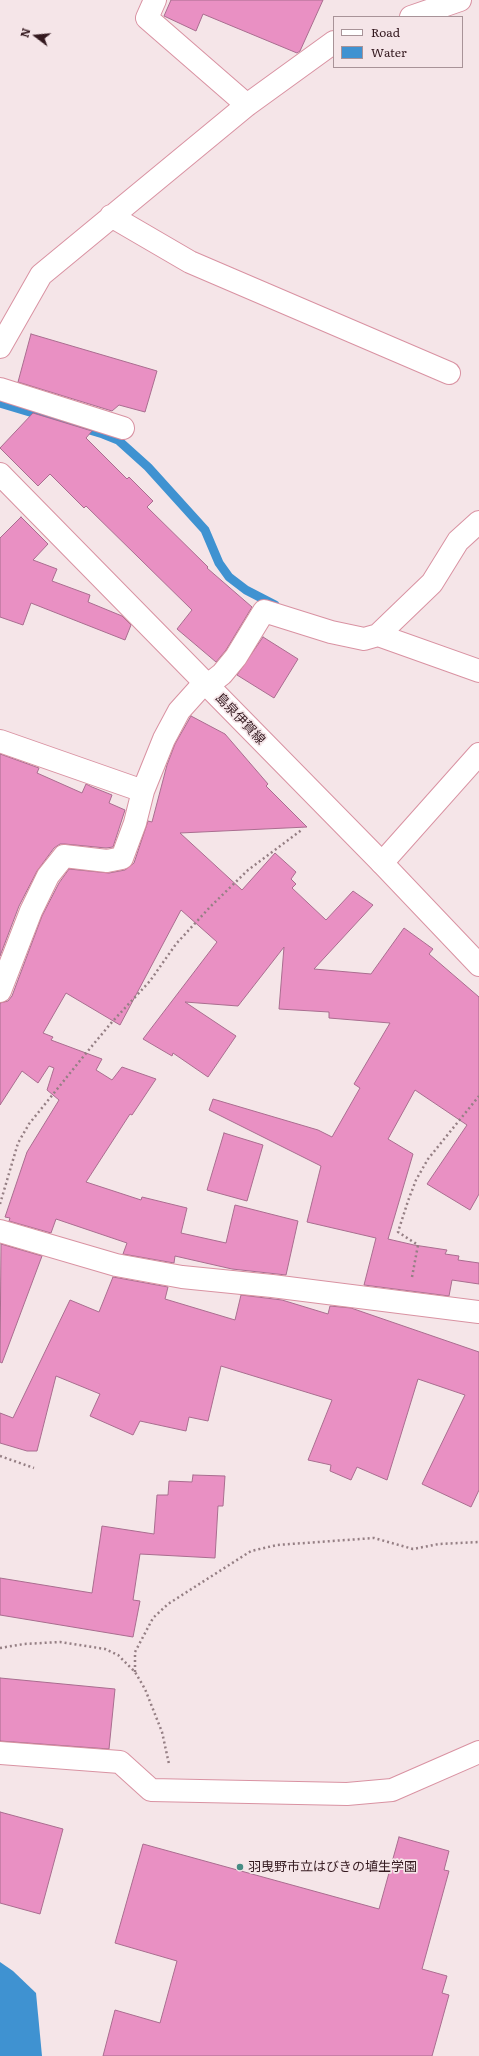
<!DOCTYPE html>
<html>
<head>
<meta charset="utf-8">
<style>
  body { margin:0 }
  #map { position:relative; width:479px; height:2056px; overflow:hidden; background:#f5e5e8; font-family:Literata,serif }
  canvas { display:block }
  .legend { position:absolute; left:333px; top:16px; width:130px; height:52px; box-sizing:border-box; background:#f5e5e8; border:1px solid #a89398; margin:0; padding:5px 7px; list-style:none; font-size:12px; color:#34191f }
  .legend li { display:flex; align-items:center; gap:8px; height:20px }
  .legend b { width:20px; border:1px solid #a89398 }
  .north { position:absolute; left:16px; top:16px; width:40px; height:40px; -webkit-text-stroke:3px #f5e5e8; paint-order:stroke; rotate:286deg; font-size:11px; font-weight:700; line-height:16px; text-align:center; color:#34191f }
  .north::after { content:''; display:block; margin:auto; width:14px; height:18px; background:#34191f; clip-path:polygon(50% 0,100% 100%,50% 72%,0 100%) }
</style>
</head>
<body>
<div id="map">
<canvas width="479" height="2056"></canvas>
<ul class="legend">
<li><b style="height:5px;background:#fff"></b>Road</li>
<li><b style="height:11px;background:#3f92d1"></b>Water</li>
</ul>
<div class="north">N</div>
</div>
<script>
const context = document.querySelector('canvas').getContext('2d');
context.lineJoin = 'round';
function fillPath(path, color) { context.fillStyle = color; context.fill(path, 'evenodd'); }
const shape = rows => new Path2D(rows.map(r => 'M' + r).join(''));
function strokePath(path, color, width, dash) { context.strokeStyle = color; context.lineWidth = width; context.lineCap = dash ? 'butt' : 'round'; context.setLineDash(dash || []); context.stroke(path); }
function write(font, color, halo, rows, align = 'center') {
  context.font = font + ' Literata,"Noto Sans JP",serif'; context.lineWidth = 3.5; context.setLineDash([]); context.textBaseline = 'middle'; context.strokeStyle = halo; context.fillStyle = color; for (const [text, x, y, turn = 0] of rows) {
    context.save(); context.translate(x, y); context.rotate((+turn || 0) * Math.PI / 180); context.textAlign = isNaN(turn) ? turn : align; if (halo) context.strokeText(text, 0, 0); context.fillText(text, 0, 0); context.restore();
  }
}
fillPath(shape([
  [0,1962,13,1971,36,1993,42,2056,0,2056]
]), '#3f92d1');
strokePath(shape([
  [0,403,103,434,118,440,148,467,205,530,219,563,229,577,246,590,275,605]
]), '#3f92d1', 9);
const building = shape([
  [171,0,323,0,300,51,297,53,203,14,196,31,164,16,171,0],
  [31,334,157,371,145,412,119,405,112,411,18,382,31,334],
  [33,413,92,431,86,438,127,479,129,477,153,501,147,507,208,567,207,568,252,607,226,650,216,662,177,629,192,610,86,506,84,508,50,474,38,486,0,448,33,413],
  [21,517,48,544,33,560,57,569,52,581,90,595,88,602,122,616,131,625,125,640,31,603,23,625,0,617,0,538,21,517],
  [263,637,298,659,274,698,237,675,263,637],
  [191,716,225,734,268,784,266,786,307,827,180,833,242,890,275,853,296,872,291,879,296,884,292,888,326,920,353,891,373,905,314,969,371,974,404,928,433,949,429,954,479,997,479,1194,470,1210,427,1184,467,1125,415,1090,388,1139,413,1154,388,1239,414,1245,447,1250,445,1254,459,1256,458,1260,479,1263,479,1284,452,1280,449,1296,364,1285,376,1238,307,1222,321,1166,209,1110,213,1099,318,1130,332,1137,360,1088,354,1084,390,1023,329,1018,329,1012,279,1009,284,947,238,1006,185,1002,236,1036,208,1077,173,1053,172,1056,143,1039,217,942,181,910,120,1025,66,993,43,1033,53,1037,51,1040,102,1059,96,1070,112,1080,122,1067,156,1079,132,1115,130,1114,86,1182,141,1200,142,1197,187,1208,181,1233,226,1243,235,1205,298,1221,286,1275,232,1269,175,1256,174,1263,123,1254,127,1243,56,1219,51,1233,9,1221,10,1218,5,1217,27,1152,59,1100,47,1090,54,1068,49,1066,38,1083,22,1071,0,1105,0,1003,8,1001,12,996,42,916,59,883,69,869,109,873,125,870,134,863,148,821,152,822,167,765,175,744,191,716],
  [0,754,39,768,37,773,82,793,86,784,92,787,112,795,109,803,125,810,113,847,106,848,65,844,60,844,54,848,37,871,19,906,0,956,0,754],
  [224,1133,263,1145,247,1201,207,1190,224,1133],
  [1,1244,42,1256,2,1363,0,1362,1,1244],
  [113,1277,168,1287,165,1299,235,1320,241,1295,282,1300,328,1314,330,1306,351,1308,479,1352,479,1490,471,1507,422,1484,465,1395,418,1379,387,1480,357,1467,351,1480,330,1471,331,1465,308,1460,332,1400,221,1366,208,1421,189,1417,186,1431,140,1421,133,1435,90,1416,100,1394,56,1376,37,1451,27,1451,0,1443,0,1413,13,1418,70,1300,99,1312,113,1277],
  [193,1475,225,1476,223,1506,218,1506,215,1558,140,1554,133,1600,140,1601,133,1637,0,1615,0,1578,92,1593,102,1526,154,1534,157,1495,168,1495,169,1481,192,1482,193,1475],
  [0,1678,115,1689,109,1749,0,1741,0,1678],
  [0,1812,63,1829,40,1914,0,1903,0,1812],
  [399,1837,449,1851,444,1870,449,1871,422,1969,447,1976,442,1993,449,1995,432,2056,103,2056,115,2010,160,2023,177,1961,115,1943,143,1844,379,1909,399,1837]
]);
fillPath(building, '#e990c3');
strokePath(building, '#a96d8f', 1);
const minor = shape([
  [155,0,147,18,247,105],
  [411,17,460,0],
  [111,216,190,262,449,373],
  [0,347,41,275,247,105,334,42],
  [0,389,123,428],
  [378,635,432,583,458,541,479,522],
  [208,685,222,674,236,657,264,611,331,632,364,639,378,635,479,671],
  [0,741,143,791,164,739,179,711,205,682],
  [382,863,479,754],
  [0,991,31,911,48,876,64,856,107,861,122,858,135,823,143,791],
  [0,1231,116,1265,182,1277,272,1286,479,1312],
  [0,1753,120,1762,151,1790,347,1794,392,1790,479,1752]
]);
const major = shape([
  [0,474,382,863,479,965]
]);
strokePath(minor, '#d992a2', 24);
strokePath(major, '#d992a2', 24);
strokePath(shape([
  [0,1204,18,1143,29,1124,87,1052,112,1022,150,981,176,944,210,907,248,870,303,829],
  [412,1277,418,1245,398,1232,408,1201,416,1180,428,1159,479,1096],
  [0,1456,34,1468],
  [0,1648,24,1644,60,1642,105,1649,118,1655,135,1672,145,1689,162,1732,169,1764],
  [135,1672,135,1652,153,1618,168,1604,251,1551,277,1545,374,1538,413,1549,439,1544,479,1542]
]), '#957f84', 2.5, [2, 3]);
strokePath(minor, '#fff', 22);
strokePath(major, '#fff', 22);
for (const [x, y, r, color] of [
  [240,1867,4,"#478c84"]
]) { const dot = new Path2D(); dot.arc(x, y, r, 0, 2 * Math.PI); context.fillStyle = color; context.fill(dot); strokePath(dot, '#f5e5e8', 1.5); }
write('13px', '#34191f', '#f5e5e8', [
  ["島泉伊賀線",240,719,46]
]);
write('13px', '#34191f', '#f5e5e8', [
  ["羽曳野市立はびきの埴生学園",248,1867]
], 'left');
</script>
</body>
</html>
